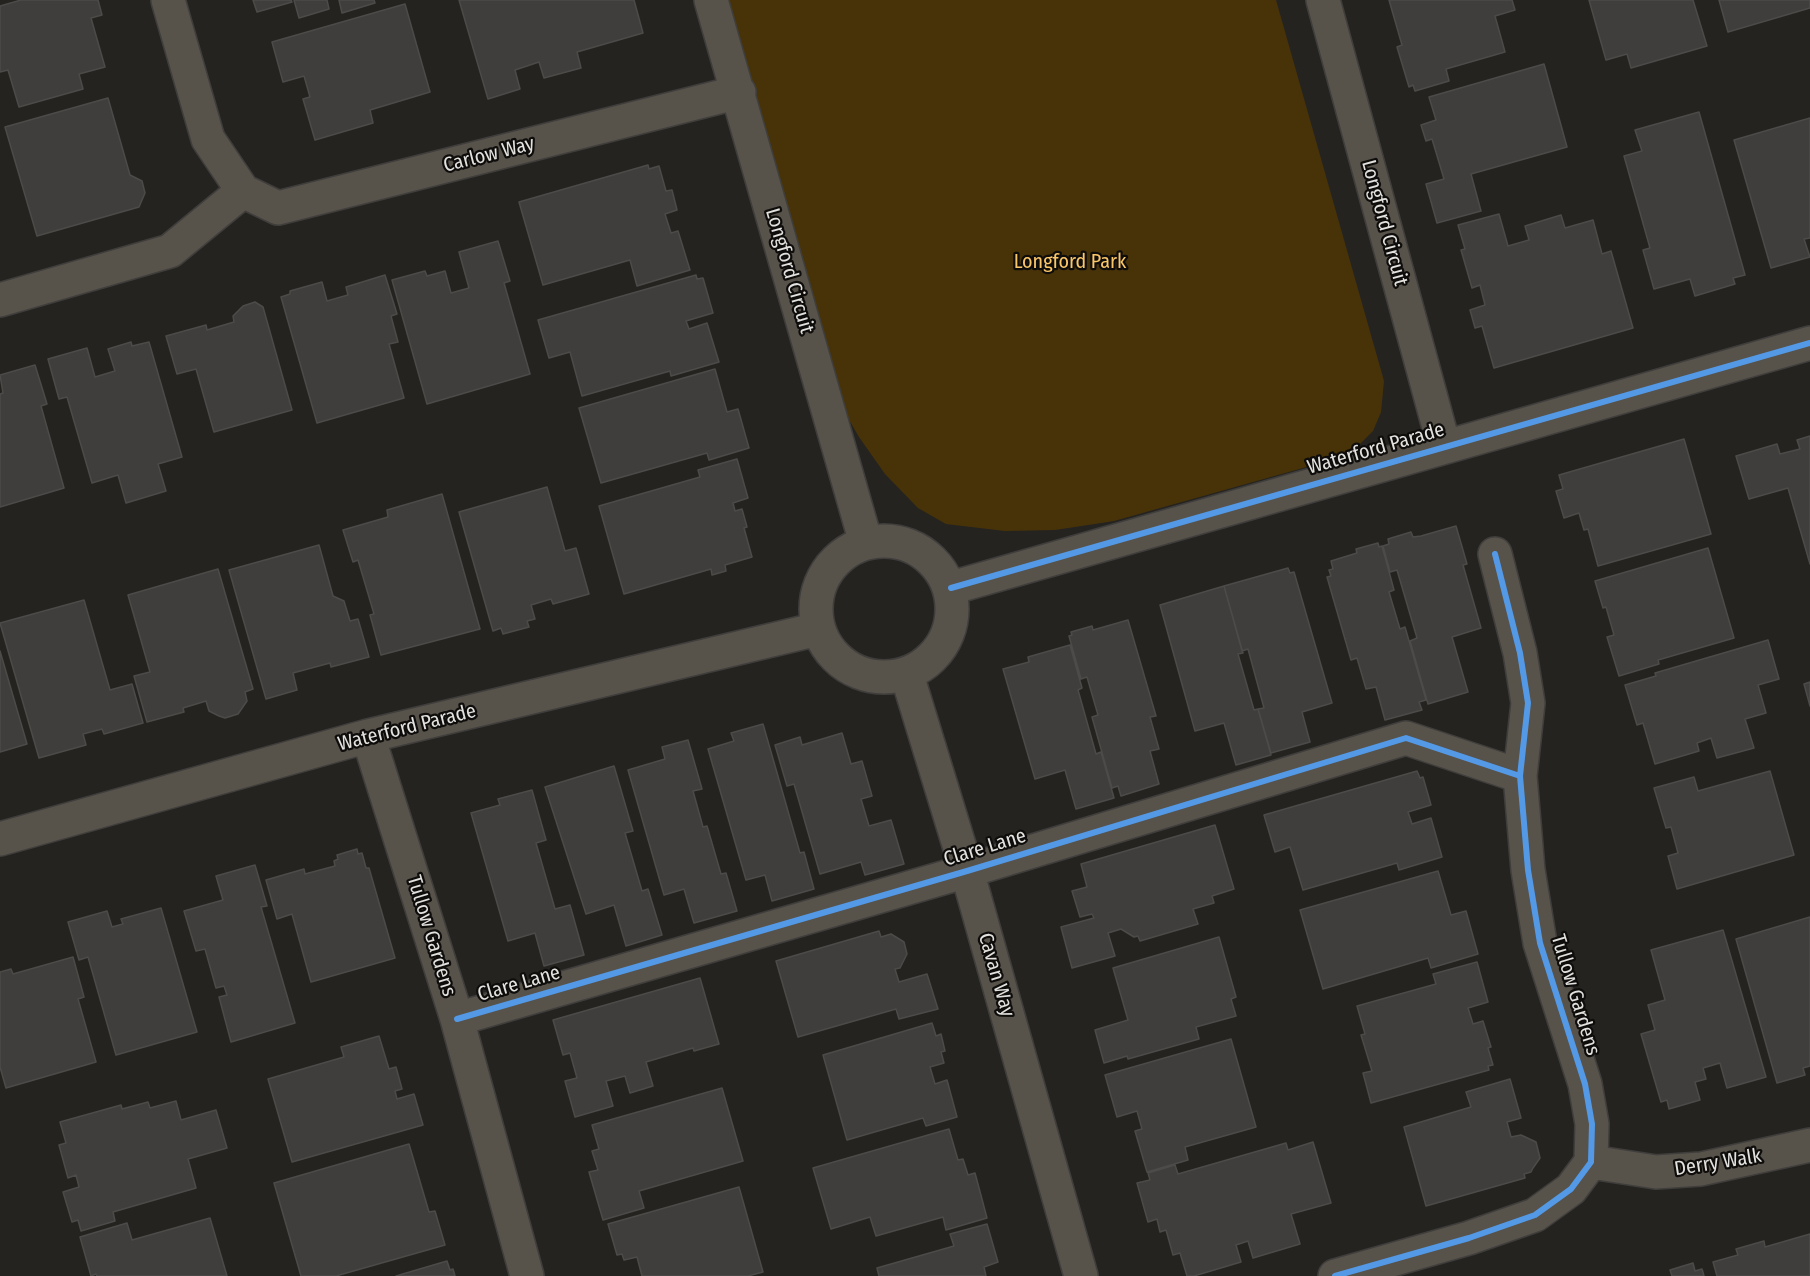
<!DOCTYPE html>
<html>
<head>
<meta charset="utf-8">
<style>
  body { margin:0 }
  canvas { display:block; background:#252320 }
</style>
</head>
<body>
<canvas width="1810" height="1276"></canvas>
<script>
const context = document.querySelector('canvas').getContext('2d');
context.lineJoin = 'round';
function fillPath(path, color) { context.fillStyle = color; context.fill(path, 'evenodd'); }
const shape = rows => new Path2D(rows.map(r => 'M' + r).join(''));
function strokePath(path, color, width, dash) { context.strokeStyle = color; context.lineWidth = width; context.lineCap = dash ? 'butt' : 'round'; context.setLineDash(dash || []); context.stroke(path); }
function write(font, color, halo, rows, align = 'center') {
  context.font = font + ' "Fira Sans Condensed",sans-serif'; context.lineWidth = 4.5; context.setLineDash([]); context.textBaseline = 'middle'; context.strokeStyle = halo; context.fillStyle = color; for (const [text, x, y, turn = 0] of rows) {
    context.save(); context.translate(x, y); context.rotate((+turn || 0) * Math.PI / 180); context.textAlign = isNaN(turn) ? turn : align; if (halo) context.strokeText(text, 0, 0); context.fillText(text, 0, 0); context.restore();
  }
}
fillPath(shape([
  [723,0,1276,0,1384,381,1381,412,1373,431,1351,453,1335,459,1114,521,1055,530,1005,531,946,524,918,508,885,474,859,437,848,418,834,386]
]), '#483308');
const building = shape([
  [21,0,98,0,102,15,91,18,105,67,79,74,83,89,19,107,8,70,0,72,0,6,21,0],
  [253,0,291,0,292,2,257,12,253,0],
  [294,0,327,0,329,9,299,18,294,0],
  [339,0,374,0,375,3,342,13,339,0],
  [459,0,634,0,643,33,577,52,581,68,544,78,539,62,515,70,520,89,488,99,459,0],
  [1389,0,1512,0,1515,10,1495,16,1505,52,1446,69,1449,81,1415,91,1413,85,1409,87,1397,47,1402,45,1389,0],
  [1589,0,1693,0,1707,46,1631,68,1627,54,1606,60,1589,0],
  [1719,0,1810,0,1810,8,1728,32,1719,0],
  [405,4,430,92,370,110,373,123,315,140,303,99,310,97,304,76,283,82,272,42,405,4],
  [1544,64,1567,147,1471,174,1481,211,1437,223,1426,184,1444,179,1432,139,1426,141,1421,125,1436,120,1429,97,1544,64],
  [108,98,130,175,142,181,145,193,139,207,37,236,5,127,108,98],
  [1699,112,1745,275,1733,278,1735,284,1695,296,1690,279,1654,289,1643,250,1650,248,1624,156,1642,151,1635,130,1699,112],
  [1810,118,1810,238,1804,239,1810,257,1771,268,1734,140,1810,118],
  [648,165,649,169,659,166,666,191,672,190,677,210,665,214,671,233,678,231,690,270,637,286,630,260,543,285,519,202,648,165],
  [1499,214,1508,246,1529,240,1525,226,1561,215,1565,228,1593,220,1602,254,1611,251,1633,328,1494,368,1482,326,1475,328,1470,310,1485,305,1480,285,1472,288,1461,250,1465,249,1458,225,1499,214],
  [498,241,510,281,504,283,530,374,427,404,392,280,425,271,427,276,445,271,451,293,469,288,459,252,498,241],
  [385,275,397,314,391,316,398,342,389,344,404,398,317,423,281,297,290,294,290,291,322,282,327,301,348,295,346,287,385,275],
  [696,275,697,279,703,278,713,313,686,321,689,329,707,323,719,362,671,376,670,371,582,396,570,352,549,358,538,320,696,275],
  [255,302,263,307,292,410,214,432,196,369,177,374,166,336,206,325,207,330,234,322,233,316,243,306,255,302],
  [131,342,132,346,149,342,182,457,158,464,166,491,126,503,118,475,92,483,67,397,59,399,48,359,87,348,95,377,115,371,108,349,131,342],
  [35,365,47,404,41,406,64,488,0,507,0,394,3,393,0,375,35,365],
  [715,369,727,412,738,409,749,448,709,460,707,453,601,483,579,408,715,369],
  [1810,436,1810,564,1788,488,1749,499,1736,456,1777,444,1780,454,1800,449,1797,440,1810,436],
  [1684,439,1711,534,1598,566,1588,529,1584,530,1579,513,1564,518,1556,491,1563,489,1559,475,1684,439],
  [737,459,748,498,733,503,735,511,742,509,747,527,744,528,752,557,725,565,726,571,712,575,711,569,624,594,599,506,700,477,698,470,737,459],
  [547,487,565,551,576,548,589,594,553,604,551,599,531,605,535,619,527,621,529,627,503,634,501,628,493,631,459,512,547,487],
  [442,494,480,629,381,655,370,615,374,614,358,560,353,562,343,530,388,517,387,510,442,494],
  [1456,526,1467,564,1463,565,1481,628,1452,637,1468,692,1428,704,1410,641,1417,638,1397,570,1390,572,1383,546,1389,544,1388,539,1411,532,1413,537,1421,536,1456,526],
  [1378,543,1379,547,1382,546,1394,590,1389,592,1400,629,1405,627,1426,700,1419,702,1422,710,1385,720,1376,687,1366,689,1357,658,1351,660,1327,577,1331,576,1329,570,1333,569,1331,561,1357,553,1356,549,1378,543],
  [319,545,333,596,344,601,350,621,358,619,369,657,331,667,330,663,293,673,297,690,266,699,229,570,319,545],
  [1708,548,1734,638,1658,660,1659,664,1619,676,1607,637,1614,635,1606,607,1603,608,1595,581,1708,548],
  [1288,568,1290,573,1294,572,1332,703,1302,712,1310,742,1271,753,1258,709,1264,708,1248,649,1242,651,1224,586,1288,568],
  [218,569,253,689,245,692,247,701,238,714,225,718,219,716,209,711,206,701,183,708,184,712,147,722,134,676,150,672,128,595,218,569],
  [1224,586,1243,653,1238,654,1254,710,1258,709,1271,755,1236,765,1224,723,1195,731,1160,605,1224,586],
  [84,600,110,690,132,684,143,723,104,734,102,729,83,734,86,745,39,758,0,623,84,600],
  [1128,620,1156,716,1150,717,1159,749,1150,751,1159,784,1121,796,1118,786,1112,788,1092,717,1098,715,1087,677,1081,679,1069,636,1072,635,1071,632,1092,626,1093,630,1128,620],
  [1768,640,1779,679,1758,685,1766,713,1745,719,1754,748,1717,758,1711,738,1697,743,1699,751,1655,764,1643,723,1637,725,1625,685,1656,676,1655,673,1768,640],
  [1070,645,1082,688,1078,690,1096,754,1101,752,1114,798,1076,809,1065,770,1035,779,1003,669,1029,662,1028,657,1070,645],
  [0,651,27,744,0,752,0,651],
  [1810,682,1810,706,1804,684,1810,682],
  [763,724,800,853,804,852,814,889,772,901,765,875,746,880,708,749,734,741,731,733,763,724],
  [842,733,851,764,862,761,872,796,861,799,869,826,891,820,904,864,865,875,861,862,820,874,794,784,787,786,775,745,800,737,802,745,842,733],
  [688,740,702,789,693,791,703,827,707,826,721,874,726,873,737,911,694,923,684,889,664,895,628,770,665,759,662,747,688,740],
  [614,766,633,831,625,833,642,891,648,889,662,935,626,946,614,905,586,914,545,787,614,766],
  [1417,771,1420,778,1423,777,1431,805,1408,812,1412,824,1431,818,1442,857,1399,870,1397,863,1303,890,1290,847,1275,852,1264,815,1417,771],
  [1770,771,1794,855,1677,889,1668,856,1678,853,1671,827,1666,828,1654,788,1694,777,1698,791,1770,771],
  [532,790,546,840,536,843,555,909,570,905,584,955,544,966,535,933,508,941,471,813,500,805,498,799,532,790],
  [1215,825,1234,889,1212,896,1214,903,1193,909,1198,924,1140,941,1138,936,1134,937,1121,929,1108,933,1115,956,1072,968,1061,927,1094,918,1092,914,1080,917,1072,891,1087,887,1081,864,1215,825],
  [357,849,358,854,362,853,366,868,369,868,395,958,311,982,292,914,277,919,266,880,304,869,305,874,335,866,334,861,338,859,337,855,357,849],
  [255,865,267,906,261,907,295,1023,231,1042,219,997,227,995,224,986,216,988,205,949,196,951,184,911,223,900,216,876,255,865],
  [1438,871,1451,915,1466,911,1478,954,1431,968,1428,958,1323,989,1300,910,1438,871],
  [161,908,197,1032,116,1055,88,957,79,960,68,922,107,911,112,927,123,924,121,919,161,908],
  [1810,917,1810,1066,1803,1068,1805,1075,1777,1083,1736,939,1810,917],
  [1723,930,1766,1077,1727,1088,1720,1063,1703,1068,1706,1079,1695,1082,1700,1100,1669,1109,1667,1100,1661,1102,1641,1034,1655,1030,1648,1005,1665,1000,1651,950,1723,930],
  [879,931,881,937,891,934,904,942,907,954,900,968,895,969,899,982,927,974,938,1009,899,1019,896,1009,798,1037,776,961,879,931],
  [1219,937,1236,997,1231,999,1236,1016,1196,1027,1199,1039,1128,1059,1127,1056,1104,1063,1095,1030,1128,1020,1113,968,1219,937],
  [73,957,84,997,78,999,96,1062,6,1088,0,1067,0,972,11,969,13,974,73,957],
  [1477,962,1488,1002,1468,1008,1473,1024,1483,1021,1491,1047,1488,1048,1493,1065,1488,1066,1489,1070,1371,1103,1363,1073,1372,1071,1361,1035,1365,1034,1357,1006,1436,984,1433,974,1477,962],
  [700,978,719,1044,694,1051,693,1048,646,1062,653,1086,630,1093,625,1076,606,1081,613,1106,575,1117,565,1081,577,1078,570,1053,563,1055,553,1020,700,978],
  [932,1023,936,1036,941,1034,945,1051,941,1052,944,1063,930,1067,935,1084,947,1080,957,1117,926,1126,923,1118,847,1140,823,1055,932,1023],
  [379,1036,389,1069,396,1067,402,1089,395,1091,397,1099,414,1094,423,1125,292,1162,268,1079,344,1057,341,1047,379,1036],
  [1231,1039,1256,1127,1185,1147,1188,1160,1147,1172,1135,1131,1142,1129,1137,1111,1117,1117,1105,1075,1231,1039],
  [1510,1079,1521,1118,1507,1122,1511,1137,1521,1135,1536,1142,1540,1158,1533,1168,1531,1172,1524,1174,1525,1178,1426,1206,1404,1127,1471,1107,1466,1092,1510,1079],
  [722,1088,743,1161,639,1191,644,1208,603,1220,589,1172,598,1170,592,1151,599,1149,592,1125,722,1088],
  [176,1101,181,1120,216,1110,227,1148,188,1159,196,1188,113,1212,115,1221,81,1231,78,1220,72,1222,63,1192,79,1187,76,1175,68,1178,59,1145,66,1143,60,1122,121,1105,122,1109,148,1102,150,1108,176,1101],
  [949,1129,958,1160,963,1159,968,1175,975,1173,987,1218,946,1230,943,1217,876,1236,870,1217,831,1229,813,1168,949,1129],
  [1313,1142,1331,1203,1291,1214,1300,1244,1253,1258,1248,1241,1236,1245,1241,1262,1194,1276,1187,1276,1180,1253,1173,1255,1166,1230,1160,1232,1157,1219,1148,1222,1137,1183,1150,1180,1148,1173,1175,1165,1178,1174,1286,1143,1288,1150,1313,1142],
  [409,1144,429,1212,435,1211,445,1245,336,1276,301,1276,274,1183,409,1144],
  [739,1187,763,1272,748,1276,642,1276,637,1257,624,1260,622,1254,617,1255,608,1224,739,1187],
  [210,1218,227,1276,97,1276,96,1274,91,1276,80,1237,127,1223,132,1240,210,1218],
  [987,1224,998,1262,984,1267,986,1276,879,1276,877,1268,954,1246,950,1234,987,1224],
  [1810,1234,1810,1276,1717,1276,1713,1262,1738,1255,1736,1249,1764,1241,1765,1247,1810,1234],
  [447,1261,450,1270,453,1269,455,1276,396,1276,447,1261],
  [1693,1263,1695,1271,1702,1269,1704,1276,1672,1276,1670,1270,1693,1263]
]);
fillPath(building, '#3f3e3c');
strokePath(building, '#4d4b49', 1.5);
const minor = shape([
  [168,0,208,139,243,191,278,208,739,92],
  [711,0,866,543],
  [1323,0,1444,446],
  [0,300,170,251,243,191],
  '816 609a68 68 0 1 1 136 0a68 68 0 1 1-136 0Z',
  [951,588,1810,343],
  [907,675,967,871,1081,1276],
  [368,736,457,1019,527,1276],
  [0,839,368,736,818,629],
  [457,1019,967,871,1406,738,1520,776],
  [1591,1162,1656,1172,1701,1169,1810,1145],
  [1335,1276,1469,1238,1535,1215,1571,1189,1591,1162,1592,1124,1585,1084,1540,943,1528,870,1520,776,1528,703,1520,653,1495,554]
]);
strokePath(minor, '#3f3e3c', 36);
strokePath(minor, '#57524a', 33);
strokePath(shape([
  [951,588,1810,343],
  [457,1019,967,871,1406,738,1520,776],
  [1335,1276,1469,1238,1535,1215,1571,1189,1591,1162,1592,1124,1585,1084,1540,943,1528,870,1520,776,1528,703,1520,653,1495,554]
]), '#5399e6', 6);
write('20px', '#e4e2df', '#0e0d0b', [
  ["Carlow Way",489,155,-14],
  ["Longford Circuit",1384,223,75],
  ["Longford Circuit",789,271,74],
  ["Waterford Parade",1376,449,-16],
  ["Waterford Parade",407,728,-14],
  ["Clare Lane",985,848,-17],
  ["Tullow Gardens",431,936,73],
  ["Cavan Way",996,975,74],
  ["Clare Lane",519,984,-16],
  ["Tullow Gardens",1575,995,73],
  ["Derry Walk",1718,1163,-9]
]);
write('20px', '#fbc667', '#0e0d0b', [
  ["Longford Park",1070,262]
]);
</script>
</body>
</html>
